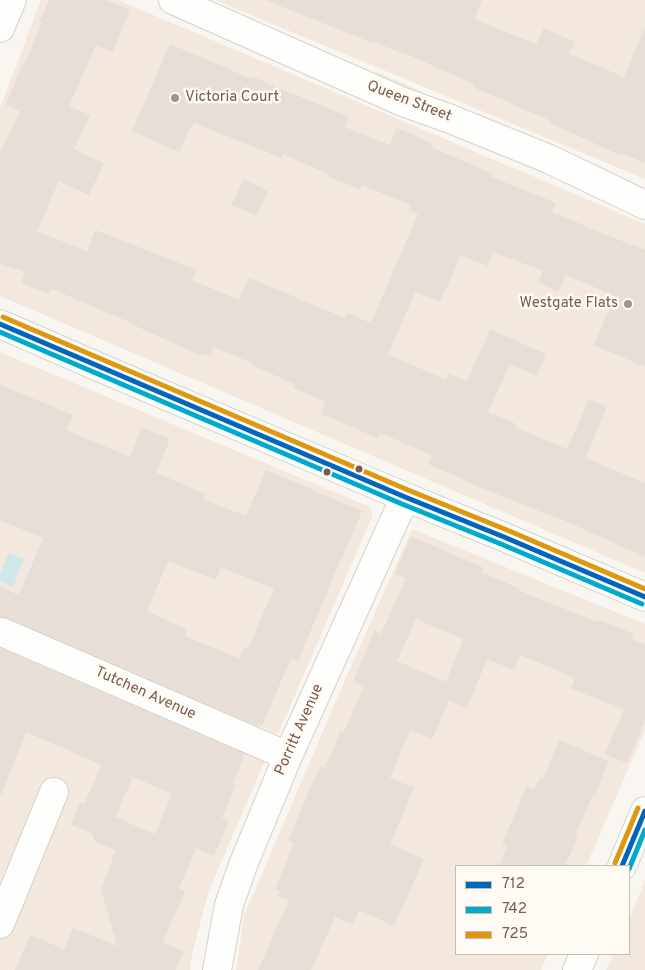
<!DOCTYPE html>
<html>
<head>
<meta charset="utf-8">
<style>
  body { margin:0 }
  #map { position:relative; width:645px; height:970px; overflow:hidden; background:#f9f5f0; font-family:Overpass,sans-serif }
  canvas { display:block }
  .legend { position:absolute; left:455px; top:865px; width:175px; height:90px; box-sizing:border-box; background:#fffaf3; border:1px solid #cabbb1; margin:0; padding:6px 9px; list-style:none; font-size:15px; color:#7a5c4d }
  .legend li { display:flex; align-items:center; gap:10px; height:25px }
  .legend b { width:25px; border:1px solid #cabbb1 }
</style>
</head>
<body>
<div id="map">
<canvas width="645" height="970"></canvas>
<ul class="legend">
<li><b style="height:6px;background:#0065bd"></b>712</li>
<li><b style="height:6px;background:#00a9ce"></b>742</li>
<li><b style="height:6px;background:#de970f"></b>725</li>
</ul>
</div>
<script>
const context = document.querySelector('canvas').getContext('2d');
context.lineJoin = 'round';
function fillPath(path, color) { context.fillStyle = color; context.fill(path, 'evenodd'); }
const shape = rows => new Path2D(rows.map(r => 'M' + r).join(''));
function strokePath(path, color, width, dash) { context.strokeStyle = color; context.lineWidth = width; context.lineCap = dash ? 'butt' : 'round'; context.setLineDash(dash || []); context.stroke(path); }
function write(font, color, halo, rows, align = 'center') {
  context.font = font + ' Overpass,sans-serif'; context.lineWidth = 5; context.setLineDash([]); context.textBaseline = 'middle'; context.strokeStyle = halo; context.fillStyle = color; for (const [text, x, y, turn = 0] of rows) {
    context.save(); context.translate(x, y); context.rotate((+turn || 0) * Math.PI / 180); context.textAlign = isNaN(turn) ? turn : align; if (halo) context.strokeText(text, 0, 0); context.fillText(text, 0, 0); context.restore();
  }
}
fillPath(shape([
  [41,0,118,0,645,224,645,573,0,296,0,108],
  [215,0,645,0,645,179],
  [0,352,370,507,373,515,278,734,0,621],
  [412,529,645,624,645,730,586,866,456,866,456,954,548,954,541,970,236,970,244,916,341,689],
  [0,643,268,754,209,890,192,954,190,970,0,970],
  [645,881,645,970,606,970,614,954,629,954,629,919]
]), '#f2e8de');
fillPath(shape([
  [375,71,423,92,419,102,381,86]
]), '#e7f0db');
fillPath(shape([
  [8,553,24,559,13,587,0,581,0,574]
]), '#d0e8ea');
fillPath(shape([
  [49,0,106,0,130,10,113,52,96,45,69,106,90,115,74,149,104,163,89,195,59,181,37,231,87,251,95,230,196,270,192,280,239,300,249,278,345,318,347,313,371,323,418,214,409,210,410,205,362,185,360,189,327,176,328,174,283,154,282,158,194,123,192,127,191,126,179,152,132,131,170,44,252,79,253,77,349,117,345,127,390,145,397,128,432,143,431,147,493,174,491,177,556,203,552,212,592,229,645,250,645,367,594,345,615,296,566,275,558,292,538,282,543,271,493,252,488,266,461,255,440,302,415,292,388,355,446,379,449,374,467,381,490,329,546,354,537,376,510,364,488,412,516,424,515,427,567,449,589,399,607,406,586,458,645,483,645,556,620,546,554,516,554,517,491,492,428,464,432,455,380,433,378,438,321,414,326,402,293,388,295,384,253,366,254,364,214,347,210,356,205,354,202,356,129,323,130,322,94,308,95,307,51,289,49,294,21,283,25,272,0,264,0,154,20,111,6,104,22,65,24,65,42,23,39,22],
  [267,0,482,0,474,19,536,44,544,28,575,42,569,54,624,77,645,27,645,163,623,154,622,156,572,133,550,123,551,121,473,87,474,84,402,52,401,53,371,41,370,42,267,1],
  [244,179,268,191,257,216,231,205],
  [0,385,73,415,66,430,130,457,142,428,170,439,156,473,206,494,203,499,246,516,266,470,362,511,342,559,341,559,298,661,291,658,262,726,257,725,257,726,8,618,0,617,0,587,19,595,43,538,0,520],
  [168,561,216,580,221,567,274,589,248,648,244,647,240,659,185,636,187,630,147,611],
  [411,536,484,568,482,573,519,588,518,590,558,607,558,606,598,622,599,620,634,634,631,639,645,645,645,721,627,763,605,754,624,709,571,689,575,678,520,655,514,670,487,659,467,708,449,701,432,739,410,730,390,778,414,788,390,844,424,859,394,926,359,910,353,925,335,917,311,970,258,970,289,900,278,896,280,891,275,889,294,843,288,840,320,766,325,768,341,730,344,732,364,686,353,682,374,631,381,634,406,578,395,574],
  [416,619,463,639,446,682,397,661],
  [0,648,245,754,233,783,236,785,222,818,229,821,214,856,196,848,179,888,185,891,163,942,184,952,176,970,15,970,30,935,64,949,73,928,117,946,101,889,116,850,95,842,92,833,71,825,80,802,84,804,102,765,26,732,1,795,0,794],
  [133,777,172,794,155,834,115,817],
  [559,740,609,761,595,795,593,795,575,834,578,836,565,866,499,866,507,846,502,844,527,786,534,789,540,778,543,779]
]), '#e6ded7');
const minor = shape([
  [173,0,403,102,448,118,549,159,645,205],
  [0,28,12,0],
  [0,324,108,371,405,497,504,537,645,597],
  [2,632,288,756],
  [622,866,645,811],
  [0,924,54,792],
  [217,970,229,905,243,865,288,756,405,497],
  [577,970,584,954]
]);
strokePath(minor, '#d7d1cb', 30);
strokePath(minor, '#fefefd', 28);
strokePath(shape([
  [0,324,405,497,504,537,645,597],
  [622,866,645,811]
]), '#0065bd', 5);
strokePath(shape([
  [0,332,402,504,501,544,642,604],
  [629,869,645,830]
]), '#00a9ce', 5);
strokePath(shape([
  [3,317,408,490,507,530,645,589],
  [615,863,638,808]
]), '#de970f', 5);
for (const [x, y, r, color] of [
  [175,98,5,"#a69286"],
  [628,304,5,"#a69286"],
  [359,469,4.5,"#7a5c4d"],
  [327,472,4.5,"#7a5c4d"]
]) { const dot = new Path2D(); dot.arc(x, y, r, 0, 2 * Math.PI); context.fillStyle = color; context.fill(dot); strokePath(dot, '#fffaf3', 2); }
write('15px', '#7a5c4d', '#fffaf3', [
  ["Victoria Court",185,98],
  ["Westgate Flats",618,304,"right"]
], 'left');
write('15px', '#7a5c4d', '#fffaf3', [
  ["Queen Street",409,102,21],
  ["Tutchen Avenue",145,694,24],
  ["Porritt Avenue",300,730,-66]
]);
</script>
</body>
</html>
